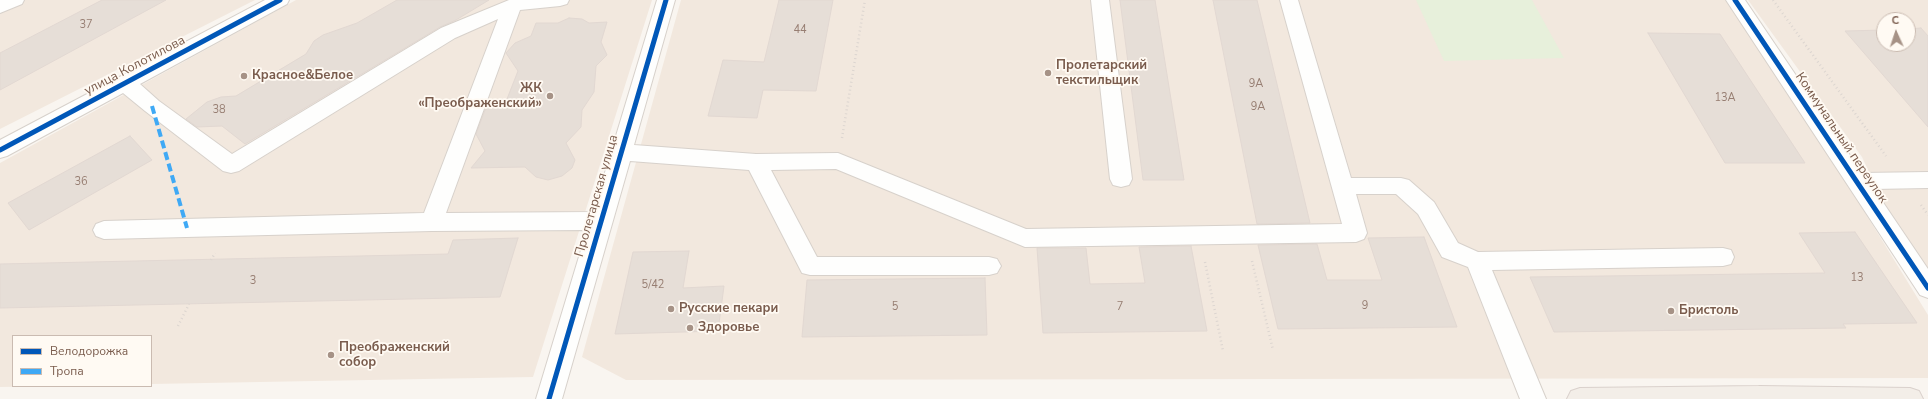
<!DOCTYPE html>
<html>
<head>
<meta charset="utf-8">
<style>
  body { margin:0 }
  #map { position:relative; width:1928px; height:399px; overflow:hidden; background:#f9f5f0; font-family:"Nunito Sans",sans-serif }
  canvas { display:block }
  .legend { position:absolute; left:12px; top:335px; width:140px; height:52px; box-sizing:border-box; background:#fffaf3; border:1px solid #cabbb1; margin:0; padding:5px 7px; list-style:none; font-size:12px; color:#7a5c4d }
  .legend li { display:flex; align-items:center; gap:8px; height:20px }
  .legend b { width:20px; border:1px solid #cabbb1 }
  .north { position:absolute; left:1876px; top:12px; width:40px; height:40px; box-sizing:border-box; background:#fffaf3; border:1px solid #cabbb1; border-radius:50%; rotate:357deg; font-size:11px; font-weight:700; line-height:16px; text-align:center; color:#7a5c4d }
  .north::after { content:''; display:block; margin:auto; width:14px; height:18px; background:#a69286; clip-path:polygon(50% 0,100% 100%,50% 72%,0 100%) }
</style>
</head>
<body>
<div id="map">
<canvas width="1928" height="399"></canvas>
<ul class="legend">
<li><b style="height:5px;background:#0057b8"></b>Велодорожка</li>
<li><b style="height:5px;background:#3fa9f5"></b>Тропа</li>
</ul>
<div class="north">С</div>
</div>
<script>
const context = document.querySelector('canvas').getContext('2d');
context.lineJoin = 'round';
function fillPath(path, color) { context.fillStyle = color; context.fill(path, 'evenodd'); }
const shape = rows => new Path2D(rows.map(r => 'M' + r).join(''));
function strokePath(path, color, width, dash) { context.strokeStyle = color; context.lineWidth = width; context.lineCap = dash ? 'butt' : 'round'; context.setLineDash(dash || []); context.stroke(path); }
function write(font, color, halo, rows, align = 'center') {
  context.font = font + ' "Nunito Sans",sans-serif'; context.lineWidth = 3.5; context.setLineDash([]); context.textBaseline = 'middle'; context.strokeStyle = halo; context.fillStyle = color; for (const [text, x, y, turn = 0] of rows) {
    context.save(); context.translate(x, y); context.rotate((+turn || 0) * Math.PI / 180); context.textAlign = isNaN(turn) ? turn : align; if (halo) context.strokeText(text, 0, 0); context.fillText(text, 0, 0); context.restore();
  }
}
fillPath(shape([
  [0,0,255,0,0,129],
  [296,0,652,0,533,377,151,384,151,336,13,336,13,386,66,386,0,387,0,163],
  [681,0,1727,0,1845,180,1928,315,1928,378,626,380,582,357],
  [1748,0,1928,0,1928,272,1896,229,1862,157],
  [1884,20,1908,20,1908,44,1884,44]
]), '#f2e8de');
fillPath(shape([
  [1416,0,1532,0,1564,58,1444,61]
]), '#e7f0db');
const building = shape([
  [102,0,166,0,0,90,0,53,102,0],
  [397,0,489,0,456,20,440,27,245,144,222,126,197,127,186,119,207,102,221,97,236,96,306,54,314,41,323,35,357,23,397,0],
  [779,0,833,0,816,91,763,90,757,118,708,116,723,60,764,62,779,0],
  [1120,0,1155,0,1184,180,1143,180,1120,0],
  [1213,0,1257,0,1310,223,1257,224,1213,0],
  [569,18,582,19,589,23,607,22,601,42,607,55,596,66,594,92,582,110,581,127,566,143,575,160,572,168,562,176,548,180,536,177,525,167,471,168,485,151,476,134,485,110,496,103,507,99,518,71,506,53,515,43,531,36,536,23,558,23,569,18],
  [1921,28,1928,36,1928,127,1845,31,1884,30,1884,44,1908,44,1908,29,1921,28],
  [1648,33,1720,34,1805,163,1725,163,1648,33],
  [130,136,152,160,29,230,8,203,130,136],
  [1855,232,1917,323,1843,324,1846,328,1554,332,1530,277,1825,273,1799,233,1855,232],
  [1424,237,1457,327,1278,329,1258,245,1317,244,1327,280,1382,280,1368,238,1424,237],
  [518,238,500,297,0,308,0,264,448,254,453,240,518,238],
  [1191,246,1207,331,1043,333,1037,248,1086,248,1090,284,1145,283,1139,247,1191,246],
  [689,251,683,288,724,286,718,331,615,334,633,252,689,251],
  [985,278,987,335,802,337,807,280,985,278]
]);
fillPath(building, '#e6ded7');
strokePath(building, '#e2d8d2', 1);
const minor = shape([
  [0,0,24,0,22,4,0,13,0,0],
  [265,0,289,0,287,4,140,84,159,101,232,154,441,28,509,0,569,0,567,4,560,6,520,10,446,213,593,212,657,0,675,0,634,145,756,154,838,153,1026,229,1342,224,1280,0,1298,0,1351,178,1401,178,1409,180,1434,202,1458,243,1478,252,1723,248,1731,250,1734,257,1731,264,1723,266,1492,270,1546,399,1520,399,1468,267,1442,257,1418,214,1396,194,1356,194,1367,233,1364,239,1356,242,1025,247,836,169,771,170,817,257,989,257,997,259,1001,266,997,273,989,275,810,275,802,273,749,170,630,161,562,399,536,399,587,230,432,231,104,239,96,236,93,230,96,224,104,221,424,213,498,19,455,38,239,171,231,173,223,171,145,111,123,93,7,156,0,158,0,140,265,0],
  [1091,0,1109,0,1132,179,1129,185,1121,187,1113,185,1110,179,1091,0],
  [1726,0,1745,0,1862,173,1928,172,1928,188,1874,189,1928,269,1928,298,1920,295,1726,0]
]);
const major = shape([
  [1759,386,1910,388,1919,391,1923,399,1567,399,1571,391,1580,388,1759,386]
]);
strokePath(minor, '#d7d1cb', 2);
strokePath(major, '#dad1cc', 2);
strokePath(shape([
  [1773,0,1886,156],
  [842,138,865,0],
  [1921,205,1928,215],
  [211,260,215,253],
  [1252,261,1273,350],
  [1205,262,1223,351],
  [178,326,189,304]
]), '#dcd5d0', 2.5, [1, 3]);
fillPath(minor, '#fefefd');
fillPath(major, '#f3eee8');
strokePath(shape([
  [152,106,187,228]
]), '#3fa9f5', 4, [8, 4]);
strokePath(shape([
  [1735,0,1928,288],
  [0,150,280,0],
  [549,399,666,0]
]), '#0057b8', 5);
for (const [x, y, r, color] of [
  [1048,73,4,"#a69286"],
  [244,76,4,"#a69286"],
  [550,96,4,"#a69286"],
  [671,309,4,"#a69286"],
  [1671,311,4,"#a69286"],
  [690,328,4,"#a69286"],
  [331,355,4,"#a69286"]
]) { const dot = new Path2D(); dot.arc(x, y, r, 0, 2 * Math.PI); context.fillStyle = color; context.fill(dot); strokePath(dot, '#fffaf3', 1.5); }
write('11px', '#977e72', null, [
  ["37",86,25],
  ["44",800,30],
  ["9А",1256,84],
  ["13А",1725,98],
  ["9А",1258,107],
  ["38",219,110],
  ["36",81,182],
  ["13",1857,278],
  ["3",253,281],
  ["5/42",653,285],
  ["9",1365,306],
  ["5",895,307],
  ["7",1120,307]
]);
write('13px', '#7a5c4d', '#fffaf3', [
  ["улица Колотилова",135,66,-28],
  ["Коммунальный переулок",1841,138,56],
  ["Пролетарская улица",597,196,-74]
]);
write('bold 13px', '#7a5c4d', '#fffaf3', [
  ["Пролетарский",1056,66],
  ["текстильщик",1056,81],
  ["Красное&Белое",252,76],
  ["ЖК",542,89,"right"],
  ["«Преображенский»",542,104,"right"],
  ["Русские пекари",679,309],
  ["Бристоль",1679,311],
  ["Здоровье",698,328],
  ["Преображенский",339,348],
  ["собор",339,363]
], 'left');
</script>
</body>
</html>
